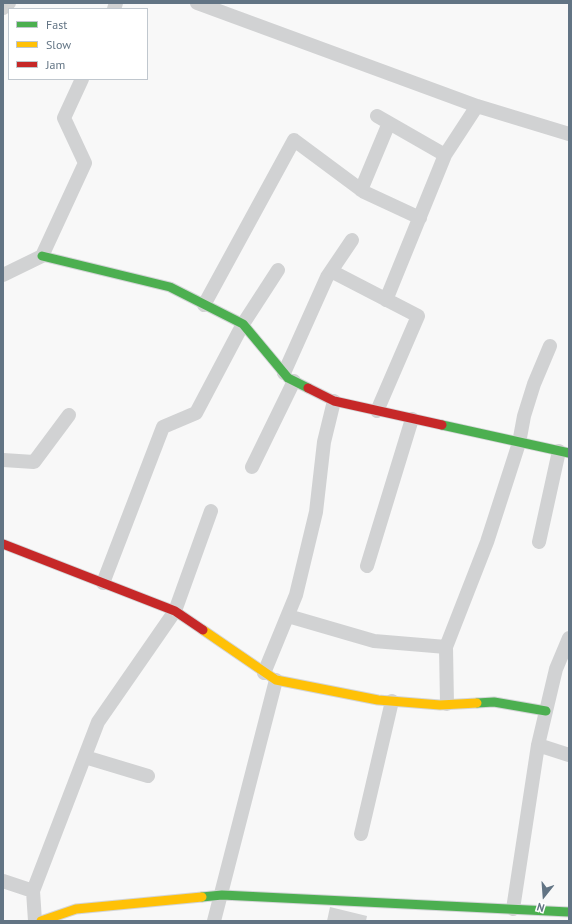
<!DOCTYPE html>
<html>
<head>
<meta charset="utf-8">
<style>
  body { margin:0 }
  #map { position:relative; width:572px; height:924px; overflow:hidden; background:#f8f8f8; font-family:"PT Sans",sans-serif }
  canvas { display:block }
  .frame { position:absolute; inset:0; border:4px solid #627484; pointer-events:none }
  .legend { position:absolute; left:8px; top:8px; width:140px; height:72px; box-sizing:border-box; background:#fff; border:1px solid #c0c7ce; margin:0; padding:5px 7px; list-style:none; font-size:12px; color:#627484 }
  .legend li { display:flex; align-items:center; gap:8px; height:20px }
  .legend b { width:20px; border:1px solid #c0c7ce }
  .north { position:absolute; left:524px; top:876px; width:40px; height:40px; -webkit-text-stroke:3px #fff; paint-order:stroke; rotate:197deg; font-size:11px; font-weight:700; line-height:16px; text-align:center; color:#627484 }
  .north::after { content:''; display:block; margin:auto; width:14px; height:18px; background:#627484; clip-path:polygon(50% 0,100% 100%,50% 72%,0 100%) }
</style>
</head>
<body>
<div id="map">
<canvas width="572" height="924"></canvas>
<div class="frame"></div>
<ul class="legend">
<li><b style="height:5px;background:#4caf50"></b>Fast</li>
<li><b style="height:5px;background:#ffc107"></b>Slow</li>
<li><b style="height:5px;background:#c62828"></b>Jam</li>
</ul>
<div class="north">N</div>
</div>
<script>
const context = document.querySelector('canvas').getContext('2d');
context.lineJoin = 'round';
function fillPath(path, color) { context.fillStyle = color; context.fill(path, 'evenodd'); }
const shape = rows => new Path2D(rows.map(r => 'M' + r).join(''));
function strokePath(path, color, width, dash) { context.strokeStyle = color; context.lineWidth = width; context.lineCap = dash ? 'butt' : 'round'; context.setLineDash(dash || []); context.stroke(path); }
fillPath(shape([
  [330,907,367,916,366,921,327,921]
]), '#d3d4d5');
const fast = shape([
  [42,256,170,287,243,324,288,378,308,388],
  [442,425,569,453],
  [477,703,494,702,546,711],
  [202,897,222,895,569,912]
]);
const slow = shape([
  [203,630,276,680,378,700,440,705,477,703],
  [41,921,76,909,202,897]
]);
const jam = shape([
  [308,388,334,401,442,425],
  [3,544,175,611,203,630]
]);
strokePath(fast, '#d3d5d7', 11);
strokePath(slow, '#d3d5d7', 11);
strokePath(jam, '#d3d5d7', 11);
strokePath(shape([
  [197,3,477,106,569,134],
  [3,8,9,3],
  [114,9,116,3],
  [377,116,445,155],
  [361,190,389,123],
  [331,271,418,316,377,411],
  [3,275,42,256,85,163,64,118,82,79],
  [386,300,445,155,477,106],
  [204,305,294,140,364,192,420,218],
  [284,373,327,277,352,240],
  [3,460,34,462,69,415],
  [252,467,294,381],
  [539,542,559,451],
  [367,566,412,419],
  [103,583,163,427,196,413,243,324,278,270],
  [288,616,374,641,446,647],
  [264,673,296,595,316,512,324,442,334,401],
  [447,704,446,647,487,542,519,443,524,416,534,384,550,346],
  [538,745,569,755],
  [85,757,148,776],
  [361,834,392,701],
  [3,881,33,891],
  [513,909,538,745,556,669,569,638],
  [35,921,33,891,98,722,175,611,211,511],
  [214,921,276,680]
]), '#d1d2d3', 14);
strokePath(fast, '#4caf50', 9);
strokePath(slow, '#ffc107', 9);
strokePath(jam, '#c62828', 9);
</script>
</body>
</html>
